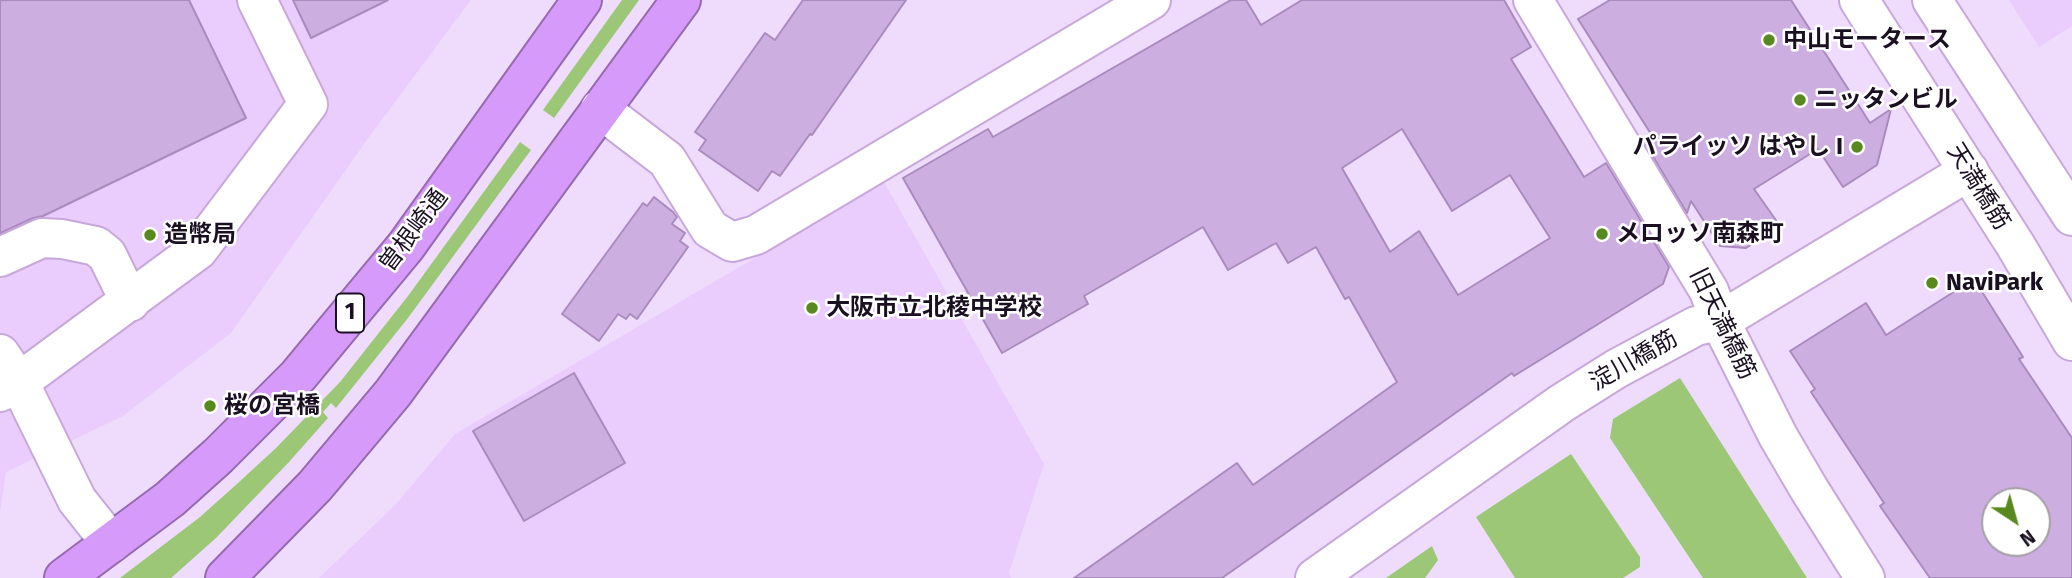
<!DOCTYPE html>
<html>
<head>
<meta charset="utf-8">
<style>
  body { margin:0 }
  #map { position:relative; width:2072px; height:578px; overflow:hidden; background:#efdcfc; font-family:"Fira Sans",sans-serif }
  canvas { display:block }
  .north { position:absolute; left:1981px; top:487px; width:70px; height:70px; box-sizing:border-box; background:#fff; border:2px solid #a49fa7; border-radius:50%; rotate:144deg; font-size:19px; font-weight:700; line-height:28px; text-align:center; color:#1b1022 }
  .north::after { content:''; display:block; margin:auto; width:24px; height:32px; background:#58891e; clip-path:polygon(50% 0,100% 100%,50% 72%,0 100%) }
</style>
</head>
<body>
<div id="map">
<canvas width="2072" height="578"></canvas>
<div class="north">N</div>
</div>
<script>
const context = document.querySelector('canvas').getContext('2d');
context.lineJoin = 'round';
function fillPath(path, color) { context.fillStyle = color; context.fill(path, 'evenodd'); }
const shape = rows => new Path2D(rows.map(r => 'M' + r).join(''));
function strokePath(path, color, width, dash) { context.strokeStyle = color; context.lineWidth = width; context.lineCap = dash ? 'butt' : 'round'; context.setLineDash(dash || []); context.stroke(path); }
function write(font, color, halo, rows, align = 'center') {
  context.font = font + ' "Fira Sans","Noto Sans JP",sans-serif'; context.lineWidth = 5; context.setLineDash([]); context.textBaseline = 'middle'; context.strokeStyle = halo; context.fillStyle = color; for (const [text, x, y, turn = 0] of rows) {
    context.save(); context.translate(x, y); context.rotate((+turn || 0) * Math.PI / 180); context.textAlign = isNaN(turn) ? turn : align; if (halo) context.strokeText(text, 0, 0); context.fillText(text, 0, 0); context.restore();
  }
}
fillPath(shape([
  [0,0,471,0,369,137,231,333,123,416,6,472,0,512],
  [2009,0,2072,0,2072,26,2039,47],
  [884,182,1044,464,1009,573,1011,578,319,578,396,504,455,434]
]), '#eacdfd');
fillPath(shape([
  [622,0,639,0,554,118,543,110],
  [520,142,531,150,408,318,336,408,331,403,323,412,328,418,289,462,216,538,171,578,120,578,200,517,238,483,276,448,340,382,408,296],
  [1680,378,1807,578,1703,578,1610,438,1613,419],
  [1571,454,1640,557,1640,567,1623,578,1515,578,1476,517],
  [1432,546,1438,560,1425,578,1386,578]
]), '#9cc777');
const building = shape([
  [0,0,189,0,246,118,43,216,33,218,0,233,0,0],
  [293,0,388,0,311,38,293,0],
  [803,0,906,0,812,135,810,134,780,176,772,171,758,191,699,150,706,140,695,132,765,33,775,40,803,0],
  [1231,0,1246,0,1261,25,1302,0,1504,0,1531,47,1511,59,1584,177,1606,163,1669,267,1663,284,1514,376,1512,373,1222,578,1074,578,1237,463,1253,485,1397,382,1349,297,1345,299,1316,247,1288,263,1276,243,1228,270,1203,227,1084,296,1088,304,1002,353,903,178,988,129,993,137,1231,0],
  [1402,129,1452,211,1510,175,1550,238,1458,295,1419,231,1390,252,1342,168,1402,129],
  [1610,0,1791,0,1870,123,1891,109,1877,165,1843,187,1818,149,1754,189,1780,226,1746,248,1720,246,1691,201,1687,213,1643,140,1651,134,1578,19,1610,0],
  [654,197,673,212,677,217,672,224,685,233,680,241,688,247,637,319,630,314,626,319,618,314,599,341,562,314,643,203,647,206,654,197],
  [1974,279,2023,357,2019,359,2072,438,2072,578,1930,578,1880,506,1884,503,1811,392,1815,389,1790,351,1866,303,1886,335,1974,279],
  [1995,501,2037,501,2037,543,1995,543,1995,501],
  [574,373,625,463,524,521,473,431,574,373]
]);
fillPath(building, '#cdaee1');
strokePath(building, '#a98bbd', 2);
const minor = shape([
  [1533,0,1709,291,1720,321,1778,436,1809,489,1865,578],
  [1859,0,2016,246,2072,341],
  [1932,0,2072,216],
  [600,109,667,160,710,229,732,242,756,235,1151,0],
  [0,257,42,238,62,239,96,246,107,255,130,302],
  [0,354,19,382,77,500,111,543],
  [0,392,19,382,198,250,308,104,257,0],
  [1315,578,1562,403,1616,369,1696,326,1720,321,1969,171]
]);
const highway = shape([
  [64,578,170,499,218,456,298,376,406,246,582,0],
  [225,578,315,486,393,393,681,0]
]);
strokePath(minor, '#c7a8db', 42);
strokePath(highway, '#956aae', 42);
strokePath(minor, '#fff', 38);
strokePath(highway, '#d69bfa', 38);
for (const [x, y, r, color] of [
  [1769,40,7,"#58891e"],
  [1800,100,7,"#58891e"],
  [1857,147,7,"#58891e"],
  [1602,234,7,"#58891e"],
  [150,235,7,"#58891e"],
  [1932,283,7,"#58891e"],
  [812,308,7,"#58891e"],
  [210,406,7,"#58891e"]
]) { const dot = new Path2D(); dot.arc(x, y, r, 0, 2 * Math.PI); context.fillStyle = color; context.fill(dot); strokePath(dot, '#fff', 2.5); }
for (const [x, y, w] of [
  [350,313,28]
]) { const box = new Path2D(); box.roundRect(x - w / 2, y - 19.5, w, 39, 5); context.fillStyle = '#fff'; context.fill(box); strokePath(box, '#1b1022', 2); }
write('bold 23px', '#1b1022', null, [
  ["1",350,313]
]);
write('bold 24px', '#1b1022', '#fff', [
  ["中山モータース",1783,40],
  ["ニッタンビル",1814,100],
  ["パライッソ はやし I",1843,147,"right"],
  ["メロッソ南森町",1616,234],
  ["造幣局",164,235],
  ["NaviPark",1946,283],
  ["大阪市立北稜中学校",826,308],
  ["桜の宮橋",224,406]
], 'left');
write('24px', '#1b1022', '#fff', [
  ["天満橋筋",1978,187,58],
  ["曽根崎通",414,231,-53],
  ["旧天満橋筋",1722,324,64],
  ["淀川橋筋",1634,361,-30]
]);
</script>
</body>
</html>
